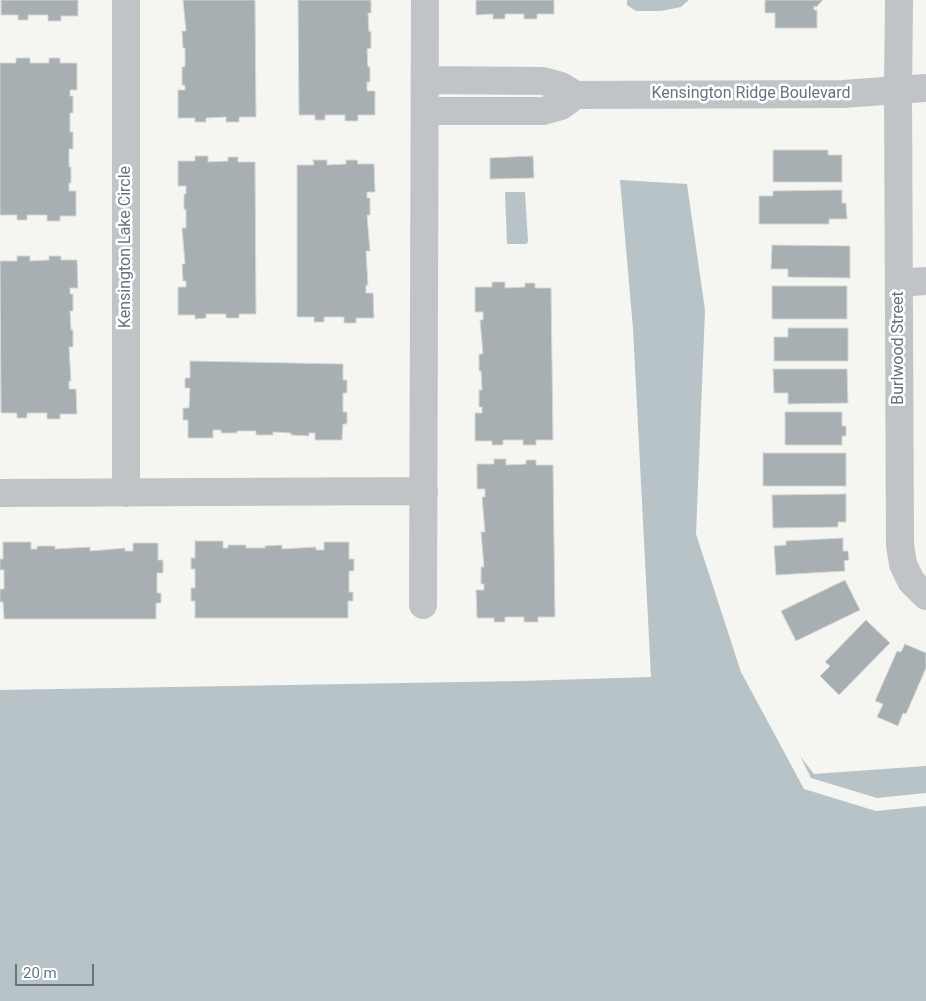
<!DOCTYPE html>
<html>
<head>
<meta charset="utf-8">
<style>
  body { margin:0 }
  #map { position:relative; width:926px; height:1001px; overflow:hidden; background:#f5f5f1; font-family:Roboto,sans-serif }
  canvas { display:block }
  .scale { position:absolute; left:15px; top:964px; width:79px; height:22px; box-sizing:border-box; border:2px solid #647581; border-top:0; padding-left:6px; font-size:15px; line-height:18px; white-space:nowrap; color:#647581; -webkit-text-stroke:4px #fff; paint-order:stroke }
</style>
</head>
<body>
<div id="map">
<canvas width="926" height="1001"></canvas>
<div class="scale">20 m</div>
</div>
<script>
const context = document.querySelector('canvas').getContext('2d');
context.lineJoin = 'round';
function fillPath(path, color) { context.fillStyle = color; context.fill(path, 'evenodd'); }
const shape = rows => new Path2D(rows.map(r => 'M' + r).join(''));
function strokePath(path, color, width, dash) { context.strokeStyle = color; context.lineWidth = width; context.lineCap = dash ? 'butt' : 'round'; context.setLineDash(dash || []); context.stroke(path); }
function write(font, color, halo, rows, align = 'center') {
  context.font = font + ' Roboto,sans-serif'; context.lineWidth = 5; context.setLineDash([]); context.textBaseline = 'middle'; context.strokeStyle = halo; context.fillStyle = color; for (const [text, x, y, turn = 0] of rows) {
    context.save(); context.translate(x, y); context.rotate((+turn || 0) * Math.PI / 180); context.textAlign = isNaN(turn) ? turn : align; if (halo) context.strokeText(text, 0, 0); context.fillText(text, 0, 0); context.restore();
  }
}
fillPath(shape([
  [627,0,689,0,681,7,661,11,636,11,627,5],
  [620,180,687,184,705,310,696,534,741,672,804,789,876,811,926,806,926,1001,0,1001,0,690,520,681,651,677,633,328],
  [505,192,525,192,528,242,526,244,507,244],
  [800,756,814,774,926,766,926,793,877,798,811,778]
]), '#b7c3c7');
const building = shape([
  [1,0,78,0,78,16,61,16,61,21,48,21,48,15,28,15,28,20,18,20,18,15,1,15,1,0],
  [183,0,255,0,256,117,239,117,239,122,226,122,226,117,206,118,206,122,195,122,195,118,178,118,178,90,185,90,185,85,182,85,182,67,185,67,185,48,183,48,182,31,186,31,183,0],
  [298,0,371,0,371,13,368,13,369,32,371,31,371,48,367,49,368,67,370,67,370,82,367,82,367,91,375,91,375,115,358,115,358,121,345,121,345,115,325,115,325,120,315,120,315,115,299,115,298,0],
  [476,0,554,0,554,14,537,14,537,19,524,19,524,14,505,14,505,19,493,19,493,14,476,15,476,0],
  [765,0,823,0,816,7,814,6,814,10,817,10,817,28,775,28,775,13,765,13,765,0],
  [16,58,30,58,30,63,49,63,49,58,60,58,60,63,77,63,77,90,70,90,70,96,73,96,73,113,70,113,70,132,73,132,73,149,69,149,69,167,71,167,71,183,69,183,69,191,76,191,76,216,60,216,60,221,47,221,47,215,27,215,27,220,17,220,17,215,0,215,0,63,16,63,16,58],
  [773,150,828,150,828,155,842,155,842,182,773,182,773,150],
  [195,156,208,156,208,162,228,161,228,157,238,157,238,162,255,162,256,314,239,314,239,318,226,318,226,314,206,314,206,318,195,319,195,315,178,315,178,287,186,287,186,281,183,281,182,264,185,264,182,228,186,228,186,209,184,210,184,194,186,194,186,186,178,186,178,161,195,161,195,156],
  [533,156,534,178,490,179,490,158,533,156],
  [313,160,327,160,327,165,346,164,346,160,357,160,358,164,374,164,375,192,367,192,367,198,370,198,370,215,367,215,370,251,366,251,368,285,366,285,366,293,373,293,374,318,356,318,356,323,344,323,344,317,324,317,324,322,314,322,314,317,297,317,297,165,314,165,313,160],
  [842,190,842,203,846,203,847,219,829,219,829,224,759,224,759,196,773,196,773,191,842,190],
  [772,245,850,246,850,278,788,277,788,269,771,269,772,245],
  [17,256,30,256,30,261,49,260,49,256,61,256,61,260,77,260,78,288,70,288,70,294,73,294,73,311,70,311,71,330,73,330,73,347,69,347,71,381,69,381,69,389,76,389,77,414,60,414,60,419,47,419,47,413,27,413,27,418,17,418,17,413,1,413,0,261,17,261,17,256],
  [492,282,505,282,505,288,525,287,525,283,535,283,535,288,551,288,553,440,536,440,536,445,523,445,523,440,503,440,503,445,492,445,492,441,475,441,475,413,482,413,482,407,479,407,479,390,482,390,481,371,479,371,479,354,483,354,480,320,483,320,483,312,475,312,475,287,492,287,492,282],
  [772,286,847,286,847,319,772,319,772,286],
  [788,328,848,328,848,361,774,361,774,337,788,337,788,328],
  [190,361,343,364,343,380,347,380,347,393,343,393,343,412,347,412,347,424,343,424,342,440,315,440,315,433,309,433,309,436,291,435,291,433,273,432,273,435,256,435,256,431,237,431,237,433,221,433,221,430,213,430,213,438,188,438,188,420,183,420,183,408,189,408,190,388,185,388,185,378,190,378,190,361],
  [773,369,847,369,848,403,788,404,788,393,774,393,773,369],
  [785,412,842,412,842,426,846,426,846,436,842,436,842,445,785,445,785,412],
  [763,453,846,453,846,486,763,486,763,453],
  [494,459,506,459,506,465,526,464,526,460,536,460,536,465,553,465,555,617,538,617,538,622,524,622,524,617,505,617,505,622,494,622,494,618,477,618,476,590,484,590,484,584,481,584,481,567,484,567,481,532,485,532,482,497,485,497,485,489,477,489,477,464,494,464,494,459],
  [846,494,846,522,838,522,838,527,773,528,772,495,846,494],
  [843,538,843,551,848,551,849,560,844,561,845,571,776,575,774,546,786,545,786,541,843,538],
  [195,541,223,541,223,548,228,548,228,545,246,545,246,548,265,548,265,546,282,545,282,549,316,547,316,550,324,550,324,542,349,542,349,559,354,559,354,571,349,571,349,592,353,592,353,601,348,601,348,618,195,618,195,601,191,601,191,588,195,588,195,569,191,569,191,558,195,558,195,541],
  [3,542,31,542,31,549,37,549,37,546,55,546,55,549,90,547,90,551,125,548,125,551,133,551,133,543,158,543,158,560,163,560,163,573,157,573,157,593,161,593,161,603,156,603,156,619,4,619,3,602,0,602,0,589,4,589,4,570,0,570,0,559,3,559,3,542],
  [845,580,860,610,796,641,781,611,845,580],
  [866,620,890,643,839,695,820,676,830,666,825,662,866,620],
  [905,644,926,653,926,668,906,714,903,713,898,726,877,717,883,704,875,701,897,651,901,652,905,644]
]);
fillPath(building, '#a7afb3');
strokePath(building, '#d6d6d4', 1);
strokePath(shape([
  [126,0,126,493],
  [899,0,898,91,900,545,903,564,911,581,926,596],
  [425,80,543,81,561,86,576,95,843,94,926,88],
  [425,111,543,111,561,106,576,95],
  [899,283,926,281],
  [0,493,424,491],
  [423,605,425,0]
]), '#c0c4c7', 28);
write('16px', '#647581', '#fff', [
  ["Kensington Ridge Boulevard",751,94],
  ["Kensington Lake Circle",126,247,-90],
  ["Burlwood Street",899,348,-90]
]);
</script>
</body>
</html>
